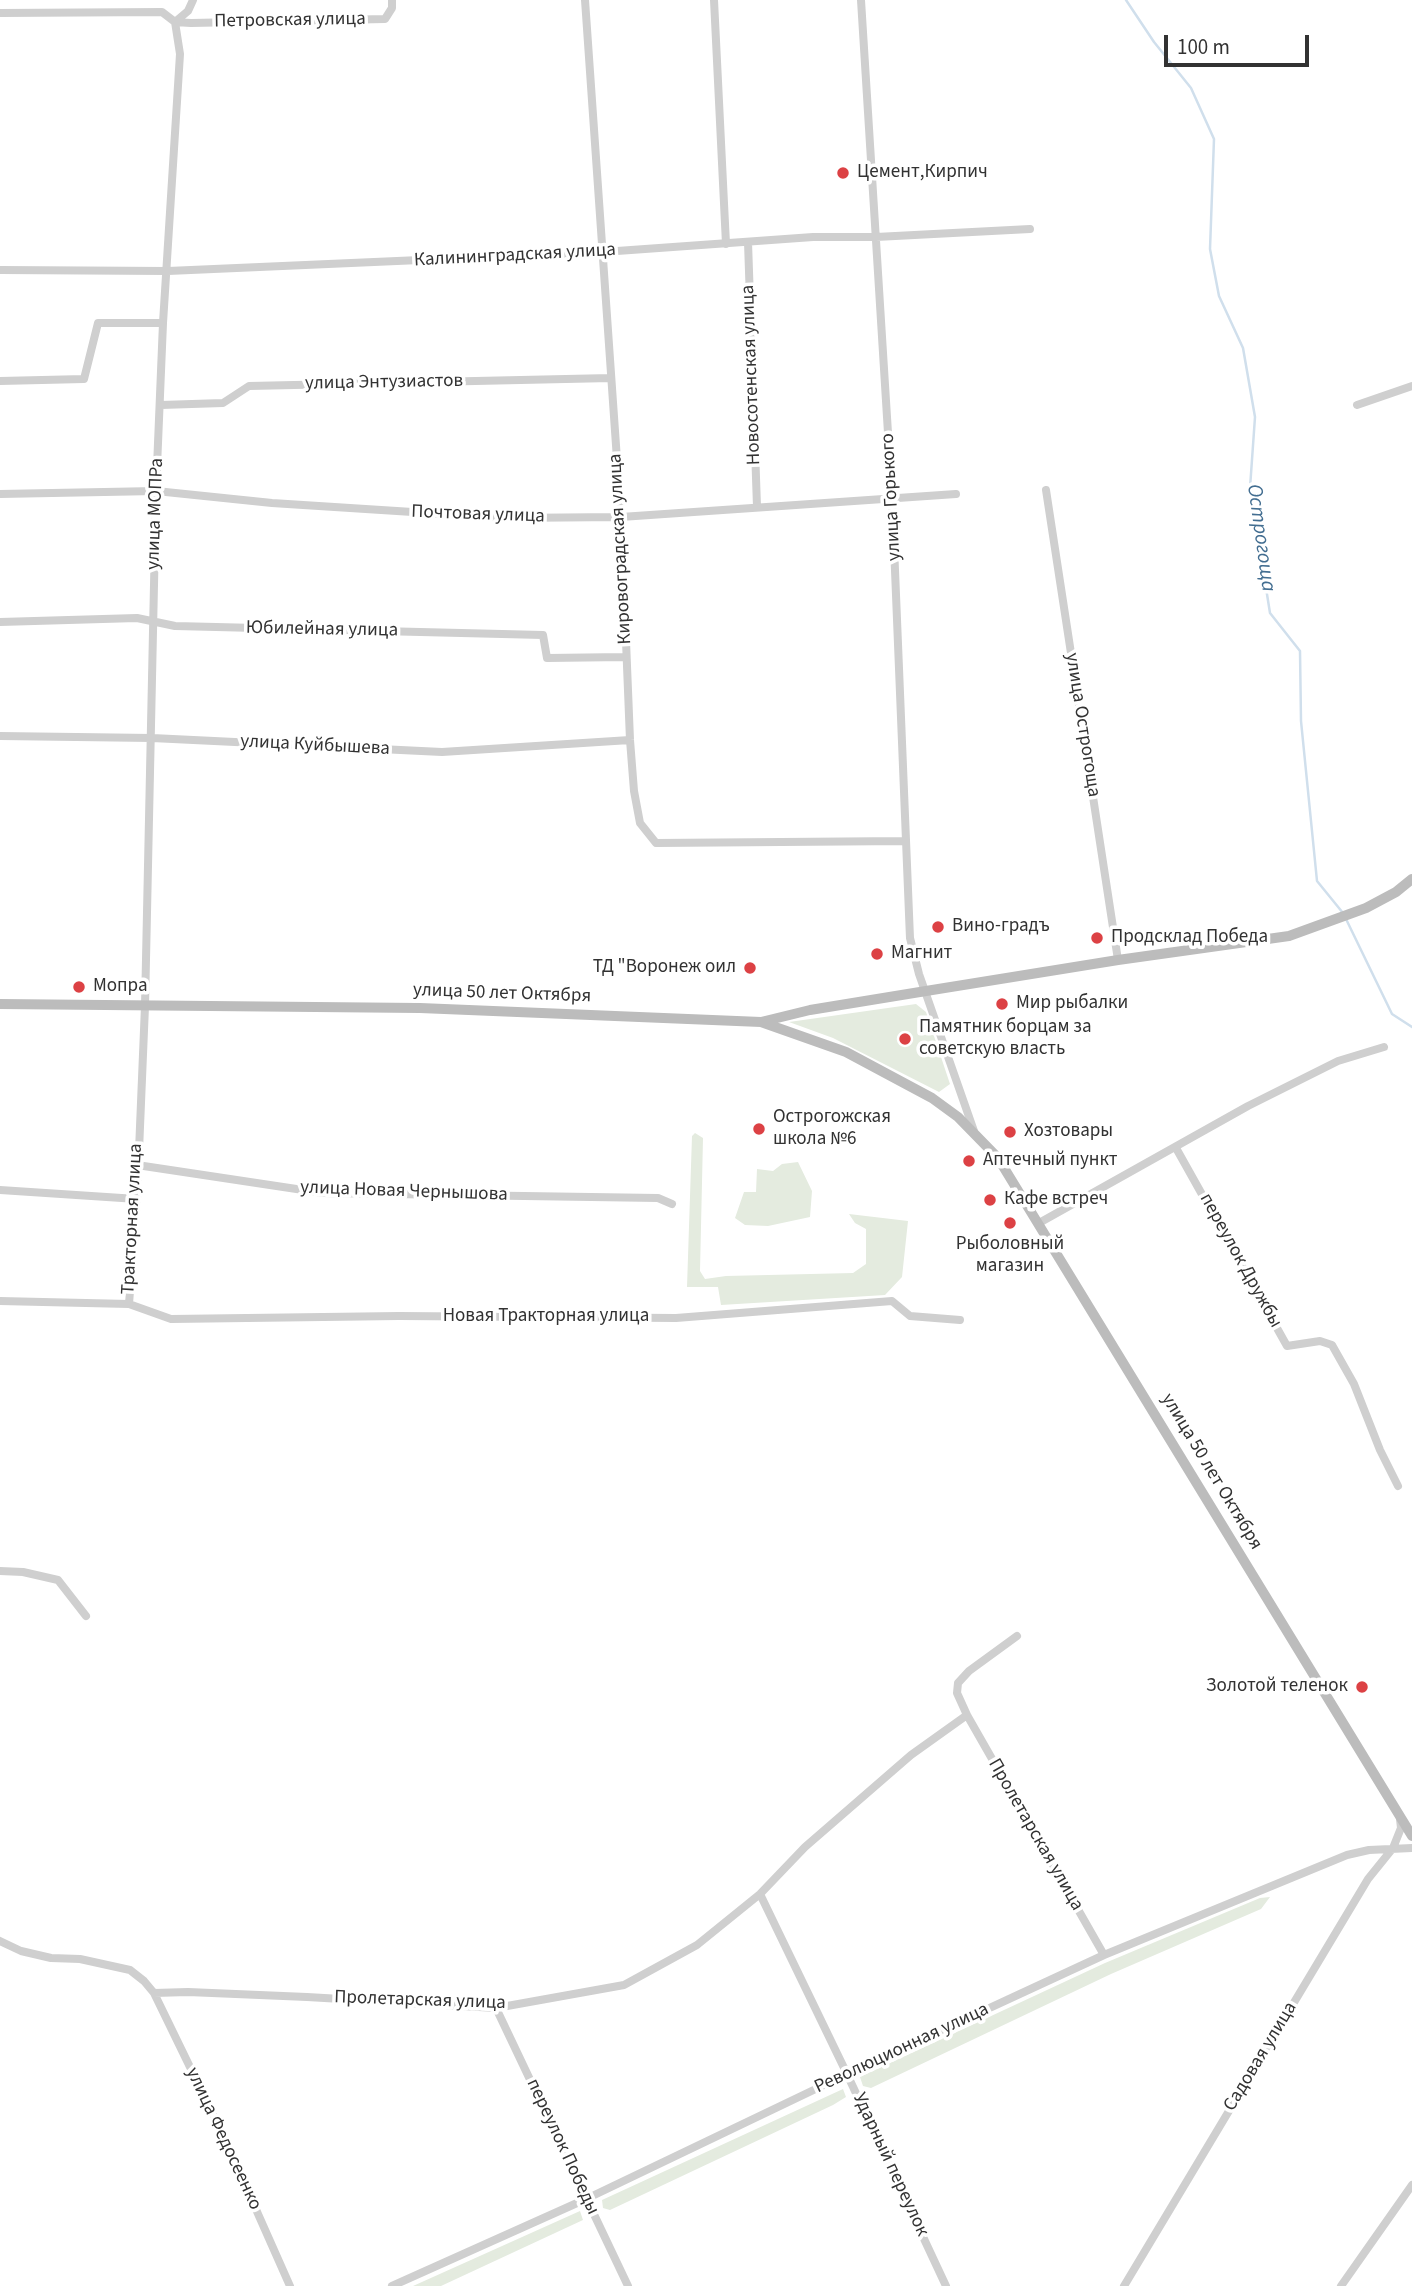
<!DOCTYPE html>
<html>
<head>
<meta charset="utf-8">
<style>
  body { margin:0 }
  #map { position:relative; width:1412px; height:2286px; overflow:hidden; background:#fff; font-family:"Source Sans 3",sans-serif }
  canvas { display:block }
  .scale { position:absolute; left:1164px; top:35px; width:145px; height:32px; box-sizing:border-box; border:4px solid #323232; border-top:0; padding-left:9px; font-size:21px; line-height:24px; white-space:nowrap; color:#323232; -webkit-text-stroke:5px #fff; paint-order:stroke }
</style>
</head>
<body>
<div id="map">
<canvas width="1412" height="2286"></canvas>
<div class="scale">100 m</div>
</div>
<script>
const context = document.querySelector('canvas').getContext('2d');
context.lineJoin = 'round';
function fillPath(path, color) { context.fillStyle = color; context.fill(path, 'evenodd'); }
const shape = rows => new Path2D(rows.map(r => 'M' + r).join(''));
function strokePath(path, color, width, dash) { context.strokeStyle = color; context.lineWidth = width; context.lineCap = dash ? 'butt' : 'round'; context.setLineDash(dash || []); context.stroke(path); }
function write(font, color, halo, rows, align = 'center') {
  context.font = font + ' "Source Sans 3",sans-serif'; context.lineWidth = 7; context.setLineDash([]); context.textBaseline = 'middle'; context.strokeStyle = halo; context.fillStyle = color; for (const [text, x, y, turn = 0] of rows) {
    context.save(); context.translate(x, y); context.rotate((+turn || 0) * Math.PI / 180); context.textAlign = isNaN(turn) ? turn : align; if (halo) context.strokeText(text, 0, 0); context.fillText(text, 0, 0); context.restore();
  }
}
fillPath(shape([
  [916,1004,926,1012,950,1084,939,1092,833,1038,789,1022],
  [695,1133,703,1138,700,1271,705,1279,726,1276,853,1273,866,1264,866,1229,855,1223,849,1214,908,1221,902,1277,885,1295,721,1305,718,1287,687,1287,692,1136],
  [798,1162,812,1191,810,1217,768,1226,745,1225,735,1218,744,1192,756,1192,757,1169,773,1171,782,1164],
  [1270,1897,1261,1909,1111,1974,871,2088,863,2086,860,2077,1105,1963,1260,1898],
  [843,2089,846,2097,833,2105,610,2210,603,2208,602,2200],
  [580,2211,583,2220,441,2286,413,2286]
]), '#e4ebdf');
strokePath(shape([
  [1126,0,1154,42,1191,88,1214,139,1210,249,1219,296,1243,348,1255,417,1250,488,1270,613,1300,651,1301,721,1317,881,1343,913],
  [1346,919,1392,1014,1412,1027]
]), '#d0dfec', 2.5);
strokePath(shape([
  [585,0,621,517,630,740,634,791,640,823,656,843,906,841],
  [714,0,726,244],
  [861,0,892,497,910,938,919,974,974,1131],
  [0,13,162,12,175,22,191,23,385,19,392,8,392,0],
  [175,22,188,11,193,0],
  [748,242,757,507],
  [0,270,168,271,603,252,813,237,876,237,1030,229],
  [0,381,84,379,98,323,163,323],
  [161,405,223,403,249,386,611,378],
  [1357,405,1412,386],
  [1046,490,1118,960],
  [0,494,156,491,272,503,506,518,621,517,956,494],
  [0,622,137,618,175,626,543,635,547,658,625,657],
  [0,736,152,738,442,752,630,740],
  [1176,1148,1287,1346,1320,1341,1332,1345,1354,1384,1380,1450,1398,1486],
  [137,1165,323,1193,658,1198,672,1204],
  [0,1190,137,1199],
  [1039,1223,1248,1106,1338,1061,1384,1047],
  [0,1301,129,1304,137,1199,145,1006,156,491,163,323,180,54,175,22],
  [129,1304,171,1319,399,1316,676,1318,892,1301,910,1316,960,1320],
  [0,1571,23,1572,58,1580,86,1616],
  [967,1715,957,1693,958,1683,969,1671,1017,1636],
  [760,1894,847,2074,946,2286],
  [0,1941,21,1951,51,1958,80,1959,130,1970,144,1981,154,1993,188,1992,307,1997,496,2008,624,1985,697,1945,760,1894,805,1847,911,1755,967,1715,1104,1955],
  [154,1993,223,2135,290,2286],
  [496,2008,628,2286],
  [392,2286,586,2199,847,2074,1104,1955,1347,1855,1369,1850,1412,1848],
  [1124,2286,1368,1879,1393,1848,1401,1828,1400,1819],
  [1341,2286,1412,2185]
]), '#cfcfcf', 8);
strokePath(shape([
  [0,1004,420,1008,761,1022,846,1052,932,1098,958,1117,998,1158,1412,1836],
  [761,1022,810,1010,926,991,1118,960,1289,936,1366,908,1396,892,1412,879]
]), '#bcbcbc', 10);
for (const [x, y, r, color] of [
  [843,173,7,"#dc4144"],
  [938,927,7,"#dc4144"],
  [1097,938,7,"#dc4144"],
  [877,954,7,"#dc4144"],
  [750,968,7,"#dc4144"],
  [79,987,7,"#dc4144"],
  [1002,1004,7,"#dc4144"],
  [905,1039,7,"#dc4144"],
  [759,1129,7,"#dc4144"],
  [1010,1132,7,"#dc4144"],
  [969,1161,7,"#dc4144"],
  [990,1200,7,"#dc4144"],
  [1010,1223,7,"#dc4144"],
  [1362,1687,7,"#dc4144"]
]) { const dot = new Path2D(); dot.arc(x, y, r, 0, 2 * Math.PI); context.fillStyle = color; context.fill(dot); strokePath(dot, '#fff', 2.5); }
write('19px', '#323232', '#fff', [
  ["Петровская улица",290,21,-1],
  ["Калининградская улица",515,256,-3],
  ["Новосотенская улица",752,375,-92],
  ["улица Энтузиастов",384,383,-1],
  ["улица Горького",892,497,-93],
  ["улица МОПРа",156,514,-88],
  ["Почтовая улица",478,515,2],
  ["Кировоградская улица",621,549,-93],
  ["Юбилейная улица",322,630,1],
  ["улица Острогоща",1082,725,81],
  ["улица Куйбышева",315,746,3],
  ["улица 50 лет Октября",502,994,2],
  ["улица Новая Чернышова",404,1192,2],
  ["Тракторная улица",133,1219,-87],
  ["переулок Дружбы",1240,1261,61],
  ["Новая Тракторная улица",546,1317],
  ["улица 50 лет Октября",1211,1472,59],
  ["Пролетарская улица",1035,1835,60],
  ["Пролетарская улица",420,2001,2],
  ["Революционная улица",902,2049,-25],
  ["Садовая улица",1261,2057,-59],
  ["улица Федосеенко",223,2139,65],
  ["переулок Победы",562,2147,65],
  ["Ударный переулок",890,2165,65]
]);
write('19px', '#323232', '#fff', [
  ["Цемент,Кирпич",857,173],
  ["Вино-градъ",952,927],
  ["Продсклад Победа",1111,938],
  ["Магнит",891,954],
  ["ТД \"Воронеж оил",736,968,"right"],
  ["Мопра",93,987],
  ["Мир рыбалки",1016,1004],
  ["Памятник борцам за",919,1028],
  ["советскую власть",919,1050],
  ["Острогожская",773,1118],
  ["школа №6",773,1140],
  ["Хозтовары",1024,1132],
  ["Аптечный пункт",983,1161],
  ["Кафе встреч",1004,1200],
  ["Рыболовный",1010,1245,"center"],
  ["магазин",1010,1267,"center"],
  ["Золотой теленок",1348,1687,"right"]
], 'left');
write('italic 21px', '#436e91', '#fff', [
  ["Острогоща",1260,538,82]
]);
</script>
</body>
</html>
